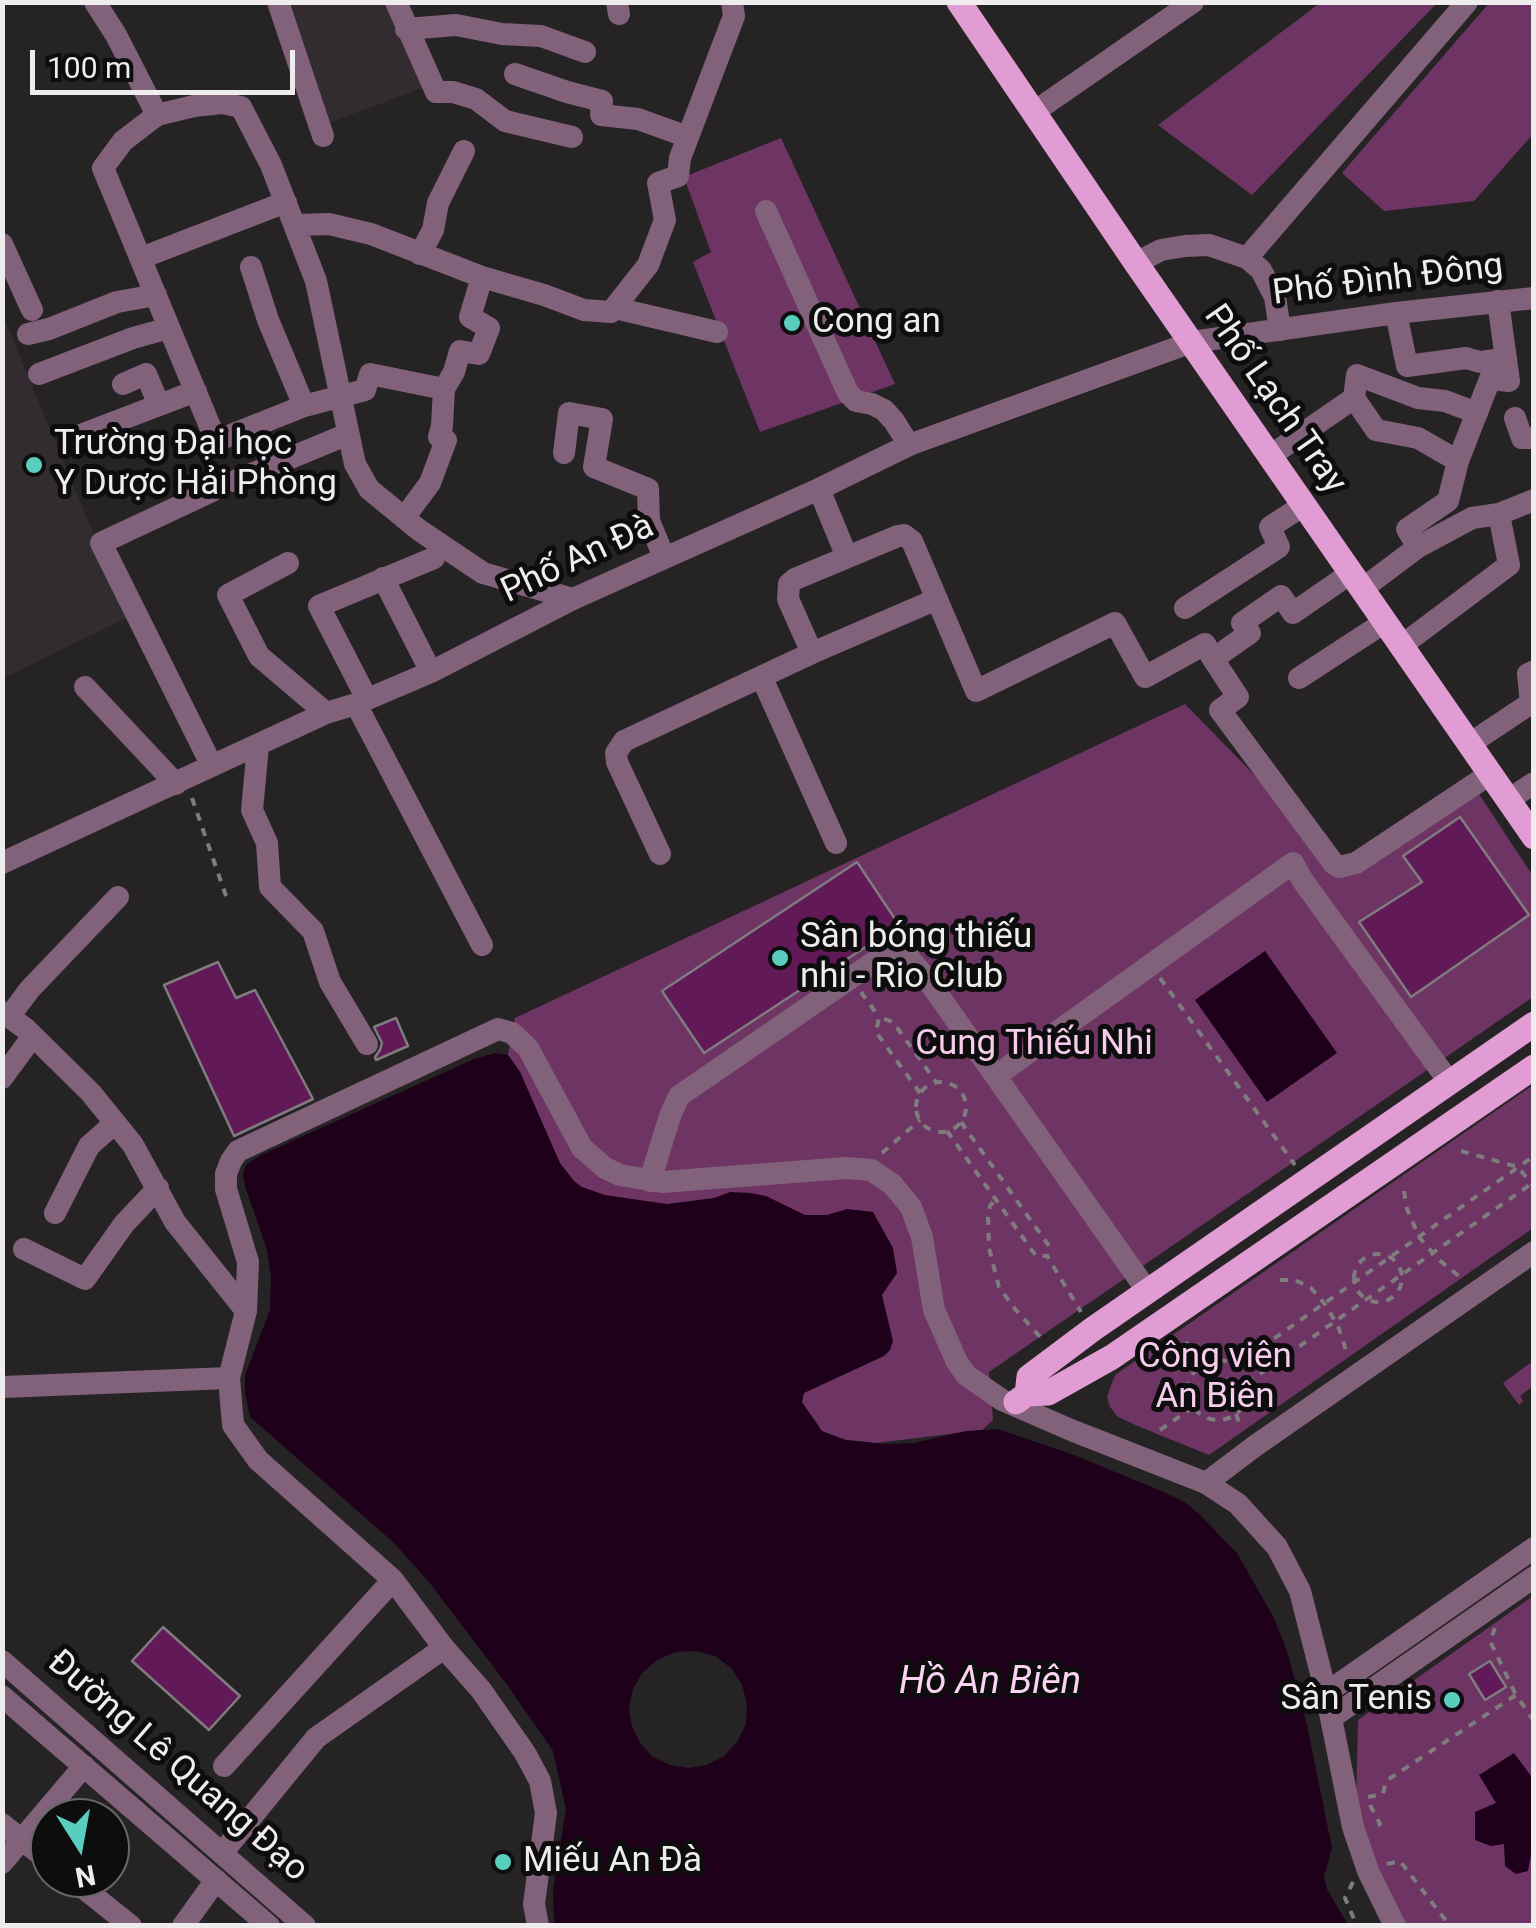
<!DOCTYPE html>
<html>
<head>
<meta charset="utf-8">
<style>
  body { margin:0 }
  #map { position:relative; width:1536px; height:1928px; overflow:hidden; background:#262325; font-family:Roboto,sans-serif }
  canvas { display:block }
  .frame { position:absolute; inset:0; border:5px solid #eeeced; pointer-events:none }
  .north { position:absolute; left:30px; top:1798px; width:100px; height:100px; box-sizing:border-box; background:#0e0d0e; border:2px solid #686667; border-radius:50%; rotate:169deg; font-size:28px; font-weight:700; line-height:40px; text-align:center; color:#eeeced }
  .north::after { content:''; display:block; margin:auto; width:35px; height:45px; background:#59cebf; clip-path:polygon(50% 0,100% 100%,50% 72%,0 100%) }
  .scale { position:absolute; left:30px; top:50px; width:265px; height:45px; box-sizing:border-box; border:5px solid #eeeced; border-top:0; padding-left:12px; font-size:30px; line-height:35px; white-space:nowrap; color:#eeeced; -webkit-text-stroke:8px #0e0d0e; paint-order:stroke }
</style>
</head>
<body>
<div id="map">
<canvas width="1536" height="1928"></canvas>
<div class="frame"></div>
<div class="north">N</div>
<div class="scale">100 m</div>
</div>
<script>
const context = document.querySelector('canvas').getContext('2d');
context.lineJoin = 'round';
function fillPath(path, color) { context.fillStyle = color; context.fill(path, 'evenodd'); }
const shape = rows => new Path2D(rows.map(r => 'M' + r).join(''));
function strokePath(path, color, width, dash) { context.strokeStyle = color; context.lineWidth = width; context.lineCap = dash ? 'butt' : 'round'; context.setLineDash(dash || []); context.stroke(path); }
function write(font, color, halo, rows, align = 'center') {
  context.font = font + ' Roboto,sans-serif'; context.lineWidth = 10; context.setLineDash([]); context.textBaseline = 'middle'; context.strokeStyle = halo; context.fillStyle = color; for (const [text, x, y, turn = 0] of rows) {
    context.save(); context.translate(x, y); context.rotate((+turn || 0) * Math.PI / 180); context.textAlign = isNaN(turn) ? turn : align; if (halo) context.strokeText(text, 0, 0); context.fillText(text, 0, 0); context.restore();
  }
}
fillPath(shape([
  [272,3,386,3,423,88,320,126],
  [2,313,128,617,3,679,2,679]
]), '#322b30');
fillPath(shape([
  [1490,2,1533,3,1533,134,1474,201,1384,211,1342,173],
  [1320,3,1437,3,1252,195,1158,125],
  [781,138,895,384,760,432,693,262,711,252,684,177],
  [1185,704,1344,867,1473,785,1533,876,1533,997,989,1372,993,1420,982,1430,876,1443,809,1436,670,1218,570,1188,520,1072,508,1055,515,1018],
  [1533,1085,1533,1228,1209,1455,1140,1427,1118,1417,1110,1407,1107,1397,1115,1375],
  [1533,1361,1533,1386,1520,1396,1523,1401,1519,1405,1503,1383],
  [1533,1596,1533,1925,1401,1925,1369,1862,1356,1806,1358,1720]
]), '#6e3564');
fillPath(shape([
  [1265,951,1337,1053,1267,1102,1195,1000],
  [495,1053,508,1055,520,1072,560,1163,574,1181,582,1187,605,1195,667,1204,714,1198,730,1192,751,1193,766,1196,805,1215,827,1215,847,1209,873,1212,893,1248,897,1273,882,1295,893,1341,890,1350,884,1356,804,1393,802,1402,822,1431,846,1440,884,1444,914,1443,966,1431,998,1429,1074,1455,1159,1490,1183,1501,1199,1514,1237,1553,1274,1618,1287,1651,1307,1725,1332,1848,1324,1877,1327,1889,1348,1925,554,1925,553,1889,566,1809,553,1751,508,1686,429,1582,393,1542,250,1417,245,1393,245,1375,270,1310,271,1277,267,1250,245,1186,243,1174,246,1165,259,1156,474,1059],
  [695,1651,715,1656,731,1668,742,1685,747,1704,746,1724,737,1742,724,1756,707,1765,688,1768,670,1765,653,1757,640,1743,632,1726,629,1708,633,1689,642,1673,657,1660,676,1652],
  [1514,1753,1534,1780,1533,1856,1531,1854,1528,1871,1516,1874,1505,1866,1504,1844,1491,1846,1475,1840,1475,1812,1496,1803,1479,1775]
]), '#1e001a');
const building = shape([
  [1460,817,1529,915,1411,997,1359,922,1422,882,1403,856,1460,817],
  [857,862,899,925,704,1053,662,991,857,862],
  [218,962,236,998,255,990,313,1099,234,1136,164,985,218,962],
  [396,1018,408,1046,376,1060,375,1057,380,1050,382,1043,374,1027,396,1018],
  [163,1627,240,1696,209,1730,132,1661,163,1627],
  [1490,1661,1506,1687,1485,1700,1469,1674,1490,1661]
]);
fillPath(building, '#611958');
strokePath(building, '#7f7c7e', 2.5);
strokePath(shape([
  [192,798,226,896],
  [1160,978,1295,1165],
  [861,992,879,1017],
  '916 1107a25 25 0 1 1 50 0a25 25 0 1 1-50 0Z',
  [920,1093,876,1032,879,1017,893,1022,936,1082],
  [961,1122,1049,1246,1047,1256],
  [947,1131,1036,1256,1047,1256,1081,1312],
  [1461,1151,1518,1167,1534,1187],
  [882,1153,920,1120],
  [1404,1191,1407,1209,1419,1237,1438,1259,1460,1277],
  [993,1202,990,1206,988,1217,989,1248,999,1287,1015,1309,1042,1339],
  '1354 1278a24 24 0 1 1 48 0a24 24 0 1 1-48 0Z',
  [1280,1280,1295,1280,1311,1288,1324,1303,1338,1326,1348,1356],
  [1186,1342,1202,1365],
  '1188 1390a30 30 0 1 1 60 0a30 30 0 1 1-60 0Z',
  [1235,1366,1534,1156],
  [1247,1383,1534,1182],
  [1236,1414,1241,1428],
  [1160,1430,1193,1407],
  [1495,1628,1490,1641,1516,1695],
  [1368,1797,1383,1794,1386,1781,1516,1695,1534,1721],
  [1370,1805,1380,1824,1373,1829],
  [1387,1864,1400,1861,1450,1926],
  [1353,1882,1345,1898,1357,1926]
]), '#7f7c7e', 4, [8, 8]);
strokePath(shape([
  [95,2,116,35,157,115,123,141,103,168,216,441,304,406],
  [278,2,323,136],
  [396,2,436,92,453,92,476,99,505,121,572,137],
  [617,2,619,14],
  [406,29,456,25,502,34,541,36,585,52],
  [515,74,567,92,602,101,601,115,638,119,688,137],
  [1034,112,1193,2],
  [157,115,194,106,222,103,241,107,271,165,316,281,355,464,369,489,419,530,483,573,573,599],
  [766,211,848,393,856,401,872,404,884,410,894,421,909,445],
  [295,225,329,224,371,234,482,277],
  [2,244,32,310],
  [420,254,433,230,438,203,464,151],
  [141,258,286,202],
  [1247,258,1467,2],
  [1136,263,1161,250,1185,246,1209,245,1247,258,1261,270,1275,297,1280,330],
  [251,267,268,320,304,406,365,390,370,374,444,389],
  [615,308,717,332],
  [1396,313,1407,366,1466,358,1480,362,1506,358],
  [28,334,49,329,117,302,156,295],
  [39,374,133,338,169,328],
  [123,384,146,374,159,405],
  [1354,398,1357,375,1418,398,1445,401,1477,413],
  [1515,418,1522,438,1534,438],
  [70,439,196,391],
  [564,453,569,413,602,419,594,467,648,489,649,521,664,557],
  [1270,456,1354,398,1376,430,1418,438,1458,461],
  [235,481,348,434],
  [819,489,847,557],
  [404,518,430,483,446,440,439,437,442,426,444,389,454,372,460,351,479,354,489,328,470,317,482,277,544,295,584,310,611,312,648,265,665,220,658,183,678,176,680,158,734,16,732,2],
  [1418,547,1472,518,1499,514,1534,500],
  [288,563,228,595,259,656,326,713],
  [1351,573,1293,613,1281,596,1242,623,1250,633,1213,659,1238,697,1220,710,1334,864,1339,867,1356,863,1490,774],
  [383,578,431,672],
  [1362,589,1418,547,1407,529,1448,501,1458,461,1490,379,1509,381,1498,301],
  [1185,608,1279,547,1270,527,1304,505],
  [1401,646,1509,565,1499,514],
  [812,653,788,599,789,584,795,579,898,536,904,535,912,541,976,691,1115,623,1145,677,1205,644,1213,659],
  [762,678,836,843],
  [1299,678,1385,622],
  [85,687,176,784],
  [367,699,319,606,434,558],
  [356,704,482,945],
  [1471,743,1531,703,1528,674,1534,671],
  [258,746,252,810,267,843,270,887,313,931,330,982,367,1044],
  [212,766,101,543,212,491],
  [1508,800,1534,783],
  [660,854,617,762,616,753,624,741,812,653,937,599],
  [2,863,326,713,356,704,431,672,573,599,819,489,909,445,1192,342,1396,313,1534,298],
  [2,1012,26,1029,91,1093,133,1145,175,1222,246,1311],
  [9,1017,30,989,118,897],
  [997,1075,1293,863,1303,881,1450,1083],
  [2,1078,33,1036],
  [650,1181,670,1116,679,1096,893,949,901,950,906,954,932,986,1148,1292],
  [55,1213,89,1146,115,1123],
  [24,1249,85,1279,124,1224,158,1188],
  [2,1387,229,1378],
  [1206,1483,1255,1446,1534,1252],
  [2,1661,305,1926],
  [1326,1693,1534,1548],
  [2,1696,269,1926],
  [1331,1718,1534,1577],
  [224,1766,393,1580],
  [2,1824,50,1862],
  [222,1853,316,1738,444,1648],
  [2,1863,84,1766],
  [71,1878,131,1926],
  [183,1926,216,1880],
  [538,1926,534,1904,546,1813,540,1781,525,1753,481,1690,444,1648,393,1580,258,1460,233,1425,229,1378,246,1311,248,1262,226,1189,226,1174,231,1161,238,1151,498,1029,512,1033,528,1048,582,1148,605,1168,620,1175,662,1182,846,1168,871,1170,892,1184,911,1207,922,1237,934,1310,957,1362,966,1375,1002,1400,1071,1430,1206,1483,1238,1504,1277,1547,1300,1591,1326,1693,1353,1827,1368,1871,1395,1926]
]), '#82617b', 22);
strokePath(shape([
  [959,2,1136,263,1534,837],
  [1027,1394,1029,1377,1093,1329,1534,1024],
  [1016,1402,1027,1394,1048,1393,1112,1357,1534,1067]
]), '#e19cd3', 25);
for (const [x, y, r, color] of [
  [792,323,10,"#59cebf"],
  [34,465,10,"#59cebf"],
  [780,958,10,"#59cebf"],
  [1452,1700,10,"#59cebf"],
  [503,1862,10,"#59cebf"]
]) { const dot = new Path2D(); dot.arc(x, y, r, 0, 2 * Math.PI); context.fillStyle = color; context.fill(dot); strokePath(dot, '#0e0d0e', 4); }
write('35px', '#eeeced', '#0e0d0e', [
  ["Phố Đình Đông",1388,281,-7],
  ["Phố Lạch Tray",1274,400,55],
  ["Phố An Đà",578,560,-25],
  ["Đường Lê Quang Đạo",177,1767,41]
]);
write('35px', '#eeeced', '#0e0d0e', [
  ["Cong an",812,323],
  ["Trường Đại học",54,445],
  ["Y Dược Hải Phòng",54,485],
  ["Sân bóng thiếu",800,938],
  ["nhi - Rio Club",800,978],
  ["Sân Tenis",1432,1700,"right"],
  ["Miếu An Đà",523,1862]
], 'left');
write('35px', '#f6cced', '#0e0d0e', [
  ["Cung Thiếu Nhi",1034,1045],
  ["Công viên",1215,1358],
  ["An Biên",1215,1398]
]);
write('italic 38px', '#fcd2f3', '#0e0d0e', [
  ["Hồ An Biên",990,1683]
]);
</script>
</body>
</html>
